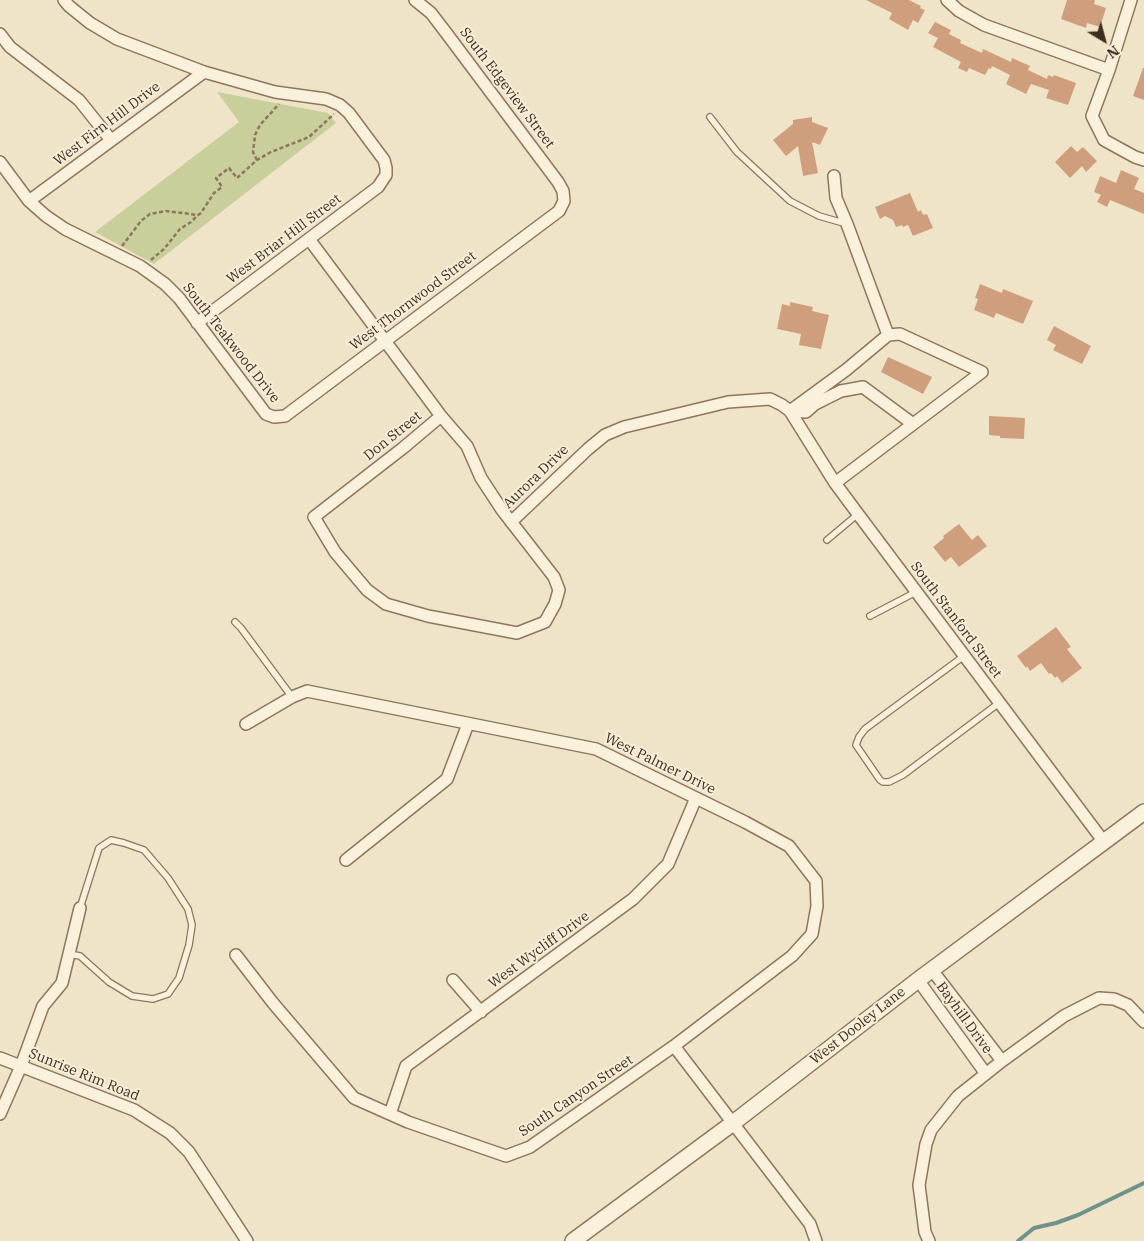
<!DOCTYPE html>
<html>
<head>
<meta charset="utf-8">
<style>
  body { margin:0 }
  #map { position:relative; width:1144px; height:1241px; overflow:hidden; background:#f0e4c8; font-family:"IBM Plex Serif",serif }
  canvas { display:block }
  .north { position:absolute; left:1079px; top:15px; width:50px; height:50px; -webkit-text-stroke:4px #f7eed8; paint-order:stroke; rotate:143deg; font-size:14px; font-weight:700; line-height:20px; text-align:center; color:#3d2e20 }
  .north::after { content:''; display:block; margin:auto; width:18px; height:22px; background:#3d2e20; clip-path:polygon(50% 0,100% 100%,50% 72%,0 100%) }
</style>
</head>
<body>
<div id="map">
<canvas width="1144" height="1241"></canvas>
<div class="north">N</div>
</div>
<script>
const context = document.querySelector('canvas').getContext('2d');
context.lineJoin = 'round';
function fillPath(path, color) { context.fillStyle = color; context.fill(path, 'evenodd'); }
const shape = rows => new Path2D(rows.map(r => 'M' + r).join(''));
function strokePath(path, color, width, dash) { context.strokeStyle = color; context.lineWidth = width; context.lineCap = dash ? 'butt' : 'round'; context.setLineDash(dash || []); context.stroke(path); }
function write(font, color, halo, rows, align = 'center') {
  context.font = font + ' "IBM Plex Serif",serif'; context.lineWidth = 4; context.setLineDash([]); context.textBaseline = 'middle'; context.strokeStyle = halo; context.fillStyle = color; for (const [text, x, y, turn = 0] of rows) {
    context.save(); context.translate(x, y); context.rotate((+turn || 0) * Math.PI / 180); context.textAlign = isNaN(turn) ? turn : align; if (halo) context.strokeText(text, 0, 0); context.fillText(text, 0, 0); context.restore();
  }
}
fillPath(shape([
  [217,92,328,113,336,123,154,264,95,232,239,122]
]), '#c9cf9b');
strokePath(shape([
  [1018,1241,1034,1228,1056,1223,1078,1215,1144,1183]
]), '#6f938a', 4);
fillPath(shape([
  [866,0,909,0,921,6,920,8,925,10,918,23,913,20,908,30,889,19,892,13],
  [1067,0,1095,0,1094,4,1106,8,1100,27,1087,23,1086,28,1061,19],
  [935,22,951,30,949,34,961,40,960,43,982,53,983,49,1011,62,1012,58,1030,66,1028,70,1047,79,1048,75,1053,77,1054,75,1076,83,1068,105,1046,98,1049,90,1031,84,1026,94,1006,84,1010,75,992,66,991,69,989,68,985,75,969,68,967,72,958,68,961,62,933,47,938,38,928,33],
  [1143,68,1144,68,1144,100,1133,96],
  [812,117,812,122,828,128,820,145,812,142,818,173,803,176,798,146,786,156,773,140,793,124,793,120],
  [1071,146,1077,152,1083,147,1097,161,1086,172,1082,166,1070,178,1055,162],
  [1121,170,1139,178,1134,189,1144,193,1144,214,1110,200,1107,207,1097,202,1101,195,1094,192,1100,176,1116,183],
  [910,193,918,212,921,210,923,215,927,214,933,228,913,236,908,225,903,227,902,225,896,227,893,220,885,216,880,219,875,207],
  [980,284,1002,293,1003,289,1033,301,1023,324,996,313,994,318,974,310,978,299,975,298],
  [790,302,813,307,812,311,829,315,821,349,799,345,801,334,777,329,782,304,790,306],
  [1054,326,1091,346,1082,364,1053,350,1056,345,1047,340],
  [888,357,932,377,923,394,881,372],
  [989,416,1025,418,1024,439,1000,438,1000,436,989,435],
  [959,524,972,540,978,535,987,546,959,567,951,557,945,562,933,547,944,538,943,536],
  [1056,627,1071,647,1067,649,1082,668,1062,683,1057,676,1055,678,1051,673,1049,674,1041,663,1030,671,1027,666,1026,668,1017,656]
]), '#cf9f7d');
const service = shape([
  [710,117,737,152,790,201,819,216,847,224],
  [827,540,858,514],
  [870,616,916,592],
  [235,622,241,628,292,697],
  [964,656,888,712,865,729,859,737,856,745,880,780,883,782,889,782,903,775,999,703],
  [69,954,80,956,109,982,132,996,153,999,168,994,179,978,189,945,192,925,188,909,168,878,144,850,124,843,111,840,99,848,80,908]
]);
const minor = shape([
  [64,0,69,6,90,23,117,39,204,72,275,92,326,99,340,105,349,113,384,160,386,168,386,175,378,187,197,323],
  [947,0,959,11,984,25,1109,70],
  [1131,0,1109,70,1092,116,1104,140,1135,157,1144,160],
  [0,34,10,47,79,100,111,140],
  [0,162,29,201,46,216,65,229,140,266,165,284,179,298,266,414,274,417,285,416,559,211,564,201,563,191,558,182,444,30,431,13,415,0],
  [834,176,836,198,847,224,888,335],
  [29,201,204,72],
  [309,239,441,416],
  [790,411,806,412,815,404,841,391,863,387,913,424],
  [790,411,846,370,888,335],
  [441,416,467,446,481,478,502,510,554,577,559,590,555,604,545,622,517,633,428,616,386,604,367,590,335,552,314,517,403,448,441,416],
  [835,483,982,372,900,334,888,335],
  [511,522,588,449,605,435,624,427,728,402,770,399,782,405,790,411,835,483,858,514,1104,842],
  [246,724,292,697,307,691,596,749,745,822,789,846,816,881,817,906,812,934,792,956,674,1046],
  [346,860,447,779,468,724],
  [236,955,273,1003,354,1098,408,1122,506,1156,530,1147,674,1046,810,1224,816,1241],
  [932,970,1002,1061],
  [453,980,481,1012],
  [918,980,986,1074],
  [0,1058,134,1110,170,1133,189,1152,247,1241],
  [0,1114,21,1066,43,1006,62,983,80,908],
  [390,1114,406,1066,633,899,668,864,696,798],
  [929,1241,925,1232,919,1185,926,1144,931,1130,958,1096,1002,1061,1064,1016,1099,998,1114,999,1128,1005,1144,1022]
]);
const tertiary = shape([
  [573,1241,733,1123,918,980,1144,812]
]);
strokePath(service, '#8d765c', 8);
strokePath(minor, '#8d765c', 14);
strokePath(tertiary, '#8d765c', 18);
strokePath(shape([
  [257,160,253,152,255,135,260,125,279,104],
  [122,246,141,221,150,214,166,211,198,215,201,213,214,193,222,187,216,178,229,168,237,178,257,160,271,152,309,137,334,114],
  [151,260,164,249,180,229,191,222,198,215]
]), '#8d765c', 2.5, [4, 2.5]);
strokePath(service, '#faf1dc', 5.5);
strokePath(minor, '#faf1dc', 11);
strokePath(tertiary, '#faf1dc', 15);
write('14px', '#3d2e20', '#f7eed8', [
  ["South Edgeview Street",507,88,53],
  ["West Firn Hill Drive",107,124,-37],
  ["West Briar Hill Street",284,239,-37],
  ["West Thornwood Street",413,301,-37],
  ["South Teakwood Drive",231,343,52],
  ["Don Street",393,436,-39],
  ["Aurora Drive",536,477,-44],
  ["South Stanford Street",956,620,53],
  ["West Palmer Drive",660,764,26],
  ["West Wycliff Drive",539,950,-36],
  ["Bayhill Drive",964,1018,54],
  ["West Dooley Lane",858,1026,-38],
  ["Sunrise Rim Road",84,1075,22],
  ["South Canyon Street",576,1096,-34]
]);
</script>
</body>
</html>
